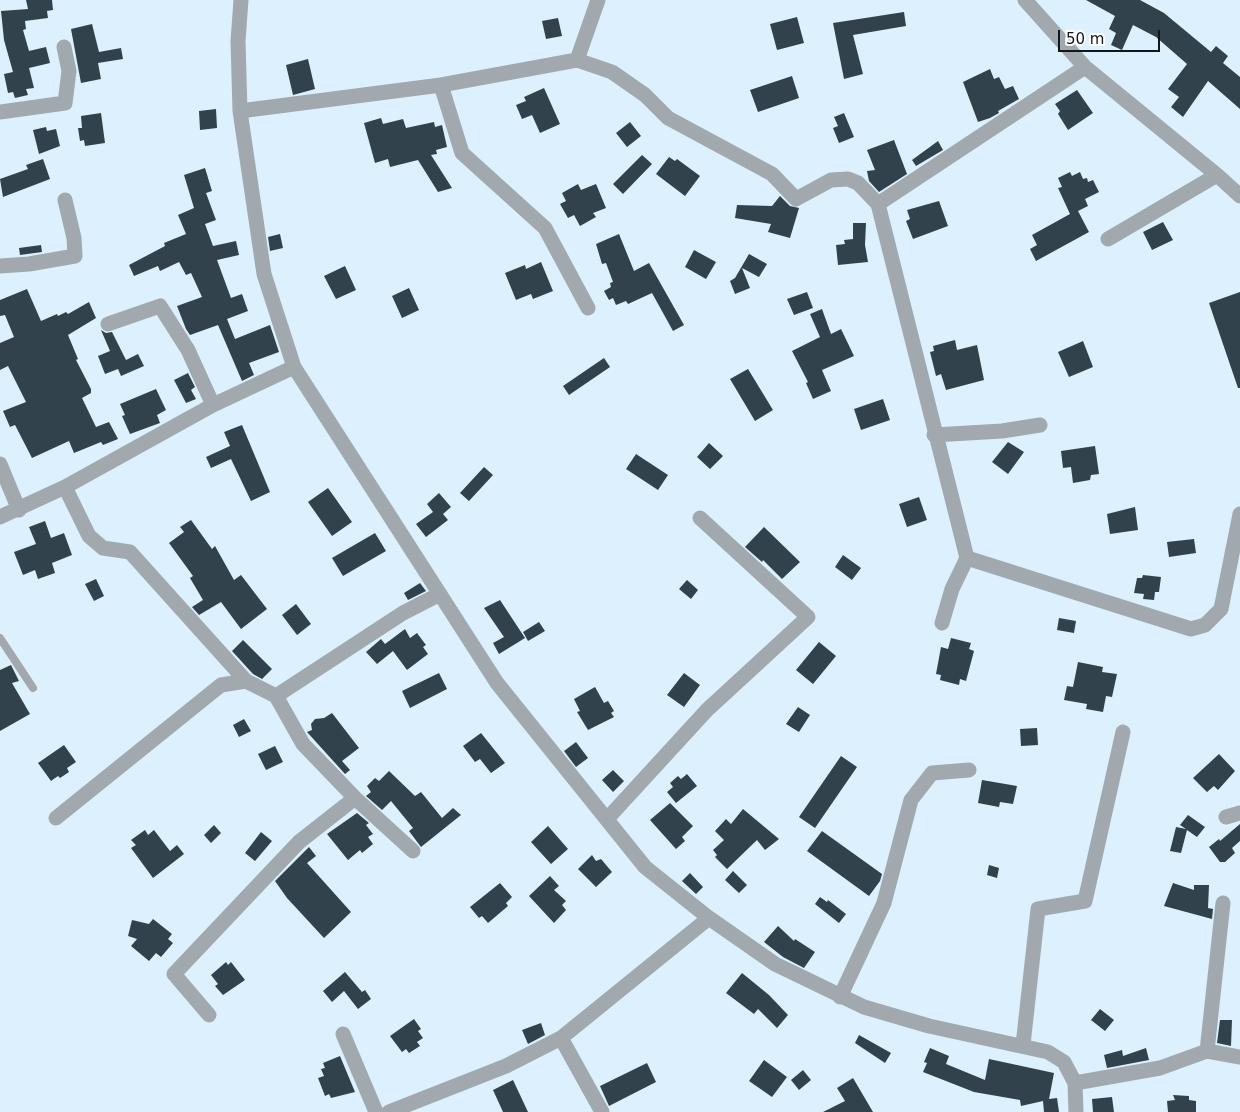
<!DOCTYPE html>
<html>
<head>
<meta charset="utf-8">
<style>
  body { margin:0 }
  #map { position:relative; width:1240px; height:1112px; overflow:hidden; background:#dcf1fd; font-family:"DejaVu Sans",sans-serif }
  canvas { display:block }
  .scale { position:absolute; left:1058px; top:30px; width:102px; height:22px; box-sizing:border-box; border:2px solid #0f171b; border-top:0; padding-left:6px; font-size:15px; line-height:18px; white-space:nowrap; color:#0f171b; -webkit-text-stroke:4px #fff; paint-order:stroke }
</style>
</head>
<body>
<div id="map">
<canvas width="1240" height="1112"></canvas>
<div class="scale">50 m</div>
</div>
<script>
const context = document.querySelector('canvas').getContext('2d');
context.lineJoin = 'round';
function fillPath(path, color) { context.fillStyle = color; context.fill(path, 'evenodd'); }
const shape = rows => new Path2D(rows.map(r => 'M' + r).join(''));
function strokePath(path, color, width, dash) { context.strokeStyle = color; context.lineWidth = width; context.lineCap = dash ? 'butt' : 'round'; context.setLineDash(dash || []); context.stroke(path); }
fillPath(shape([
  [26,0,52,0,53,10,47,11,48,18,25,21,26,29,23,30,29,51,46,47,50,63,29,68,34,88,26,89,28,95,15,98,13,92,8,93,4,74,13,72,4,40,1,11,28,9],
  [1086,0,1140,0,1164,13,1211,52,1216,46,1228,56,1223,63,1240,77,1240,109,1208,81,1183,117,1171,107,1179,97,1168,89,1187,64,1156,37,1133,25,1122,50,1111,45,1116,33,1109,29,1115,16],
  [904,12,906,26,853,35,863,74,844,79,833,23],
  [797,17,804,43,777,50,770,24],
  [558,18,562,36,546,39,542,21],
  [92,24,99,52,121,48,123,59,98,63,101,79,81,83,71,29],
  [308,59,315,89,293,95,286,65],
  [990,69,994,79,999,77,1005,89,1013,86,1019,99,998,111,999,113,990,118,978,122,963,82],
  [792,76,799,98,758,112,750,90],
  [544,88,560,124,540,133,532,115,522,119,516,105,526,101,524,97],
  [1077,90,1093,113,1068,130,1058,114,1060,111,1055,104],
  [216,109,217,128,200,130,199,111],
  [101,113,105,143,85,146,84,140,80,141,78,128,82,128,81,116],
  [844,113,854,137,839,143,833,128,838,126,834,117],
  [381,118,383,124,403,119,406,128,434,122,435,127,442,125,447,147,436,150,437,154,431,155,452,188,438,192,418,160,390,167,388,159,375,163,364,123],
  [630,122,641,136,627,147,616,133],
  [46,127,47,131,56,129,60,146,39,154,33,130],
  [894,140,907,174,879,192,869,181,867,171,875,170,867,150],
  [938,141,943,150,916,166,912,160],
  [642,155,652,164,623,194,613,184],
  [669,157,675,161,677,159,700,176,685,196,656,174],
  [43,159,50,179,3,197,0,179,28,169,26,165],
  [205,168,212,191,206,193,216,220,205,224,213,246,236,241,239,255,217,260,231,298,242,294,248,311,227,319,235,339,270,325,279,352,249,363,254,375,242,381,218,325,190,335,186,329,177,306,202,297,191,273,186,275,179,262,160,271,158,266,134,276,129,265,165,246,164,243,186,234,178,215,194,208,184,175],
  [1070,172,1072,176,1080,172,1083,179,1087,178,1088,182,1093,180,1099,192,1085,199,1088,206,1078,211,1089,232,1036,261,1030,249,1037,245,1032,235,1070,214,1058,188,1062,187,1058,178],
  [578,184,581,190,596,184,606,208,593,213,596,217,580,226,574,215,568,218,560,204,566,201,562,193],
  [780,196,790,206,799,208,790,238,768,232,771,224,735,218,737,205,772,206],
  [939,201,948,226,913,239,906,221,910,219,907,210],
  [1163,222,1173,240,1152,250,1143,232],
  [853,223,866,223,865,245,868,262,838,265,836,245,845,244,844,240,853,239],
  [280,234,283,248,270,251,268,237],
  [619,234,634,271,649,263,684,325,673,331,652,293,628,304,626,301,616,305,613,298,609,300,604,291,611,287,610,283,613,282,606,263,602,264,596,244],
  [41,245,42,252,20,255,19,248],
  [694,250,716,262,706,279,685,267],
  [749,254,767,264,759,277,742,268,750,288,735,294,730,281,735,278],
  [541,262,553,291,533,299,531,294,516,300,505,273,525,265,526,269],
  [345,266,356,290,336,299,324,276],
  [409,288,419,310,402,318,392,296],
  [27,289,41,321,57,314,58,316,66,312,68,314,89,302,96,318,68,335,78,359,76,360,91,389,91,393,82,398,96,427,109,422,118,439,103,445,101,442,74,453,69,441,32,458,15,425,10,427,3,411,26,402,8,366,0,370,0,343,14,337,5,315,0,316,0,300],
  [807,292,813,308,794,315,787,299],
  [1240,292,1240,388,1238,388,1209,303],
  [822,309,831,334,841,329,854,356,822,370,831,391,813,399,806,383,808,382,792,351,820,337,810,314],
  [101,330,106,333,112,332,126,360,138,354,144,366,121,376,118,369,105,374,98,356,110,351],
  [955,340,957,350,977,345,984,380,946,390,941,374,936,376,930,352,934,351,933,346],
  [1083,341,1093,367,1069,377,1058,352],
  [604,358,610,367,569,395,563,386],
  [748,369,773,410,755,421,730,379],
  [188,373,195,387,191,390,196,399,186,403,174,380],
  [156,389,166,410,157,415,160,423,130,434,122,416,125,415,120,404],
  [883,399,890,420,861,430,854,409],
  [242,425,270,492,251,501,231,459,211,468,206,457,230,446,224,432],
  [1008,442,1024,452,1008,474,992,462],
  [709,443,723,456,710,469,697,457],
  [1095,446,1099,474,1091,475,1090,480,1073,483,1071,467,1063,468,1061,451],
  [636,454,668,475,658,490,626,469],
  [484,467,493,475,469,501,460,493],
  [328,488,352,522,332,536,308,502],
  [439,493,451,507,443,514,448,520,426,537,416,524,433,512,427,504],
  [919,497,927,520,907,527,899,504],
  [1135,507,1138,530,1110,534,1107,514],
  [191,520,212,549,215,546,234,580,241,575,267,609,241,629,221,602,199,615,192,607,203,600,190,578,193,576,169,543,184,532,180,527],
  [45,521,51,538,64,533,72,555,52,563,55,573,38,579,35,570,23,575,14,552,36,544,29,527],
  [764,527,800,562,782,579,763,560,762,562,745,547],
  [375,533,386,551,343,576,332,558],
  [1194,539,1196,553,1169,557,1167,542],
  [843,555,861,568,852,580,835,567],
  [1143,575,1161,577,1159,592,1155,592,1154,600,1143,599,1144,594,1134,593,1137,578,1142,578],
  [96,579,104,596,94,601,85,584],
  [687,580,698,590,691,599,679,589],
  [420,583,426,591,408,600,404,593],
  [500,600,525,638,499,654,493,643,504,637,484,608],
  [296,604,311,624,297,635,282,615],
  [1059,618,1076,621,1074,633,1057,630],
  [539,622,545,631,528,641,523,632],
  [405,629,410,638,417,633,426,645,423,647,428,654,407,670,393,651,377,664,366,652,381,639,385,644],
  [951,638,971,643,969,649,974,651,966,681,960,679,959,685,940,680,941,675,936,674,941,647,948,649],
  [243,640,272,669,262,679,253,674,232,651],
  [819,642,836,656,813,684,796,670],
  [1078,662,1103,667,1102,672,1117,674,1112,697,1106,696,1103,712,1086,709,1087,704,1064,700,1067,686,1073,687],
  [11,665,19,681,12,683,30,714,0,731,0,670],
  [439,673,447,689,410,708,402,691],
  [684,673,700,685,684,707,667,695],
  [595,687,604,703,608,701,614,711,611,713,614,717,588,730,577,712,580,711,574,699],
  [798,707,810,715,799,732,786,724],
  [332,713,359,748,342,761,350,770,345,774,307,732,312,730,311,724,315,719,324,718],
  [244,719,251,731,239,737,233,725],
  [1037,728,1038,745,1021,746,1020,729],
  [481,733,505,763,491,773,480,759,475,762,463,746],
  [576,742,588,758,576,767,564,751],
  [64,745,76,762,67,768,69,772,60,778,58,776,51,781,38,763],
  [275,746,283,762,266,770,258,754],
  [1219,754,1235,771,1218,790,1214,786,1207,792,1193,778],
  [841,756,857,767,815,828,799,817],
  [613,770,624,781,613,792,602,780],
  [389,771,415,796,421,792,442,818,453,808,461,815,421,847,409,831,413,828,391,801,382,810,366,796,371,792,367,786,375,778,379,781],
  [687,774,697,786,676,803,667,792,673,787,670,783,678,776,681,779],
  [982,780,1017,786,1013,804,1000,802,999,807,978,803],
  [670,803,693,826,682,837,685,841,676,849,650,820],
  [743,809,779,839,765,850,757,840,727,869,715,857,717,855,713,850,724,840,715,831,726,819,731,824],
  [357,813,369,823,366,825,373,834,368,837,373,844,362,853,360,850,348,860,327,834],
  [1188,815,1205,827,1197,837,1187,830,1181,853,1170,851,1176,827,1186,829,1180,825],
  [1240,824,1240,841,1232,848,1235,853,1225,862,1220,862,1209,847,1219,839,1220,841],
  [214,825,221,833,211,843,204,835],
  [548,826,568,849,551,864,531,842],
  [145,830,148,835,154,830,170,851,177,845,184,854,153,878,131,848,136,845,131,840],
  [822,831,882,874,880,881,869,896,807,851],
  [261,832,272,841,255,861,245,853],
  [309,847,316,856,307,863,351,912,324,938,287,898,275,881],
  [592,855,596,861,601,859,612,872,596,887,578,869],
  [989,865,999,868,997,878,987,875],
  [733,871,747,885,739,893,725,880],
  [690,873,703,887,696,894,682,881],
  [550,876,559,886,554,890,566,901,562,905,566,910,554,923,529,896],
  [500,883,512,897,506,903,508,906,488,923,482,916,479,918,470,907],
  [1173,883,1194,890,1194,885,1209,885,1208,908,1213,909,1212,919,1164,906],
  [820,897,827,902,828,900,846,914,839,923,815,904],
  [153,919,172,934,168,939,173,943,161,957,156,953,149,961,131,946,137,939,128,936,132,920,149,924],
  [778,926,794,941,795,939,815,952,804,968,783,957,764,942],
  [226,962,228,965,231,962,245,980,223,995,215,986,218,984,211,975],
  [345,972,362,992,365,990,371,999,358,1009,344,991,332,1002,323,991],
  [742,973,769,995,788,1015,777,1028,758,1009,754,1014,726,993],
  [1100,1009,1114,1020,1105,1031,1091,1020],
  [414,1019,421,1029,418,1031,423,1038,417,1042,420,1046,409,1053,406,1049,402,1052,390,1036],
  [1220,1020,1232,1020,1231,1046,1217,1043],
  [541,1023,545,1035,528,1044,522,1030],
  [859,1035,891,1053,885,1063,855,1043],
  [930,1048,949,1056,946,1064,985,1080,989,1059,1054,1073,1049,1099,1057,1098,1059,1112,1044,1112,1043,1101,1021,1106,1020,1100,974,1092,923,1072,927,1063,924,1062],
  [1146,1048,1149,1060,1107,1068,1104,1055,1122,1050,1123,1056],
  [340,1056,355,1092,331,1098,329,1094,325,1096,318,1078,324,1076,321,1069,325,1068,323,1063],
  [764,1060,787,1077,772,1097,749,1081],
  [647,1063,656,1082,609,1106,600,1086],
  [803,1070,811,1080,799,1090,791,1080],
  [853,1078,873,1112,823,1112,845,1101,837,1088],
  [513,1080,528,1112,503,1112,493,1090],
  [1173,1095,1189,1096,1189,1100,1196,1101,1196,1112,1168,1112,1167,1101,1175,1100],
  [1112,1097,1114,1112,1093,1112,1092,1099]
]), '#31424c');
strokePath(shape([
  [0,638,33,688]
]), '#a1a9af', 8);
strokePath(shape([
  [241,0,238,41,240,111,264,274,294,367,497,683,645,867,709,918,775,964,864,1007,929,1026,1048,1052,1064,1062,1075,1083,1160,1068,1207,1051,1240,1057],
  [1025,0,1085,67,1217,175,1240,196],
  [577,60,598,0],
  [441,85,462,153,545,228,588,308],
  [240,111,441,85,577,60,612,72,645,95,668,118,772,174,796,199,831,180,848,179,858,183,878,204,967,558,952,589,942,623],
  [0,112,65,103,69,71,64,47],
  [878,204,1085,67],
  [1108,239,1217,175],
  [0,266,29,264,75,256,74,238,65,200],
  [108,324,160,306,188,350,213,405],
  [934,435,1002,431,1040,425],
  [0,464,19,510],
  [65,487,89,536,103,548,130,552,246,681,276,696,303,744,355,798,413,851],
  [0,517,65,487,213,405,294,367],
  [967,558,1191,629,1205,625,1221,609,1240,514],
  [276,696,403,613,440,594],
  [1226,817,1240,813],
  [56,818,221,685,246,681],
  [607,819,707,710,808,617,700,518],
  [840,997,884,903,911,800,932,773,969,770],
  [209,1015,174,974,299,842,355,798],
  [343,1034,376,1112],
  [561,1038,602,1112],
  [1023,1045,1038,909,1085,901,1123,732],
  [1207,1051,1223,903],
  [1075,1083,1076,1112],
  [389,1112,506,1066,561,1038,709,918]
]), '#a1a9af', 15);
</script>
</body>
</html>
